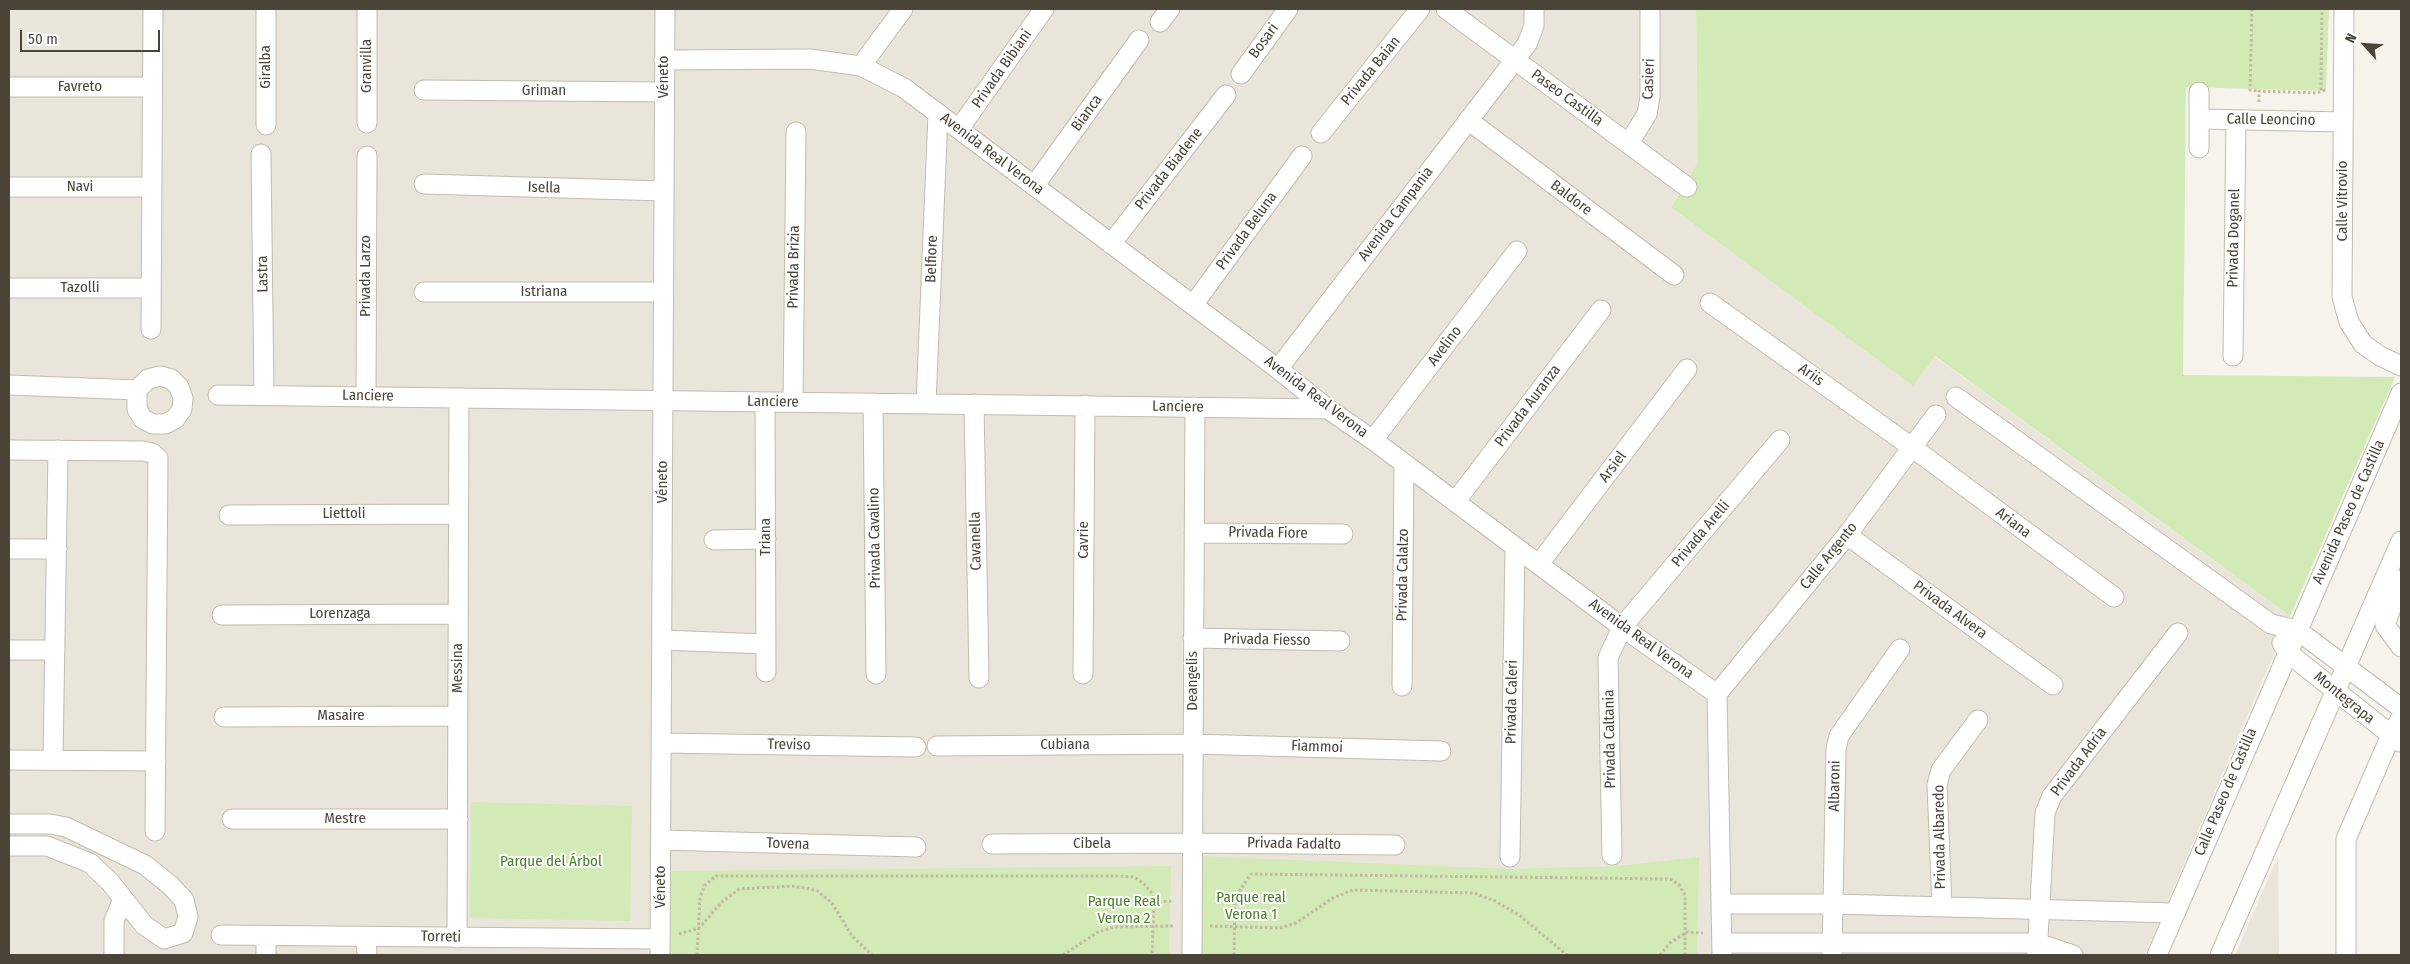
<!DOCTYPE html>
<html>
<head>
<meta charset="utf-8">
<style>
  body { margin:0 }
  #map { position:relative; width:2410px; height:964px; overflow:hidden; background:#f6f3ec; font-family:"Fira Sans Condensed",sans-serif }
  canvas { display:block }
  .frame { position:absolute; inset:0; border:10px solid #4b4439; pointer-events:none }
  .north { position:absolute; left:2340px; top:20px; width:50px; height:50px; -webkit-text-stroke:4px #fff; paint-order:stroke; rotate:296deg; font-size:14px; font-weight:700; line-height:20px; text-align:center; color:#4b4439 }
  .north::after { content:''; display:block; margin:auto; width:18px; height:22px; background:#4b4439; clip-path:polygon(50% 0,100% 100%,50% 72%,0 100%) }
  .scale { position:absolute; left:20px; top:30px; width:140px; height:22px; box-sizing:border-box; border:2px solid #4b4439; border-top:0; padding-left:6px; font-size:15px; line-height:18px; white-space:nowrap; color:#4b4439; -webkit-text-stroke:4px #fff; paint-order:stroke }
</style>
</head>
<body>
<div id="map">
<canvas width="2410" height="964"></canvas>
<div class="frame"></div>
<div class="north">N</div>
<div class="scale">50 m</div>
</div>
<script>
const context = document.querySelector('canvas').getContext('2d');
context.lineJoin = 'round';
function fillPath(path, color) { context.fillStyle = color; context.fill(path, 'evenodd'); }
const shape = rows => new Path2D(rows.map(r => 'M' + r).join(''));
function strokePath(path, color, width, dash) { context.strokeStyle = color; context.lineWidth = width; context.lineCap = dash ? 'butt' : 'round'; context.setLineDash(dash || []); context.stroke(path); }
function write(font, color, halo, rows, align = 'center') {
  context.font = font + ' "Fira Sans Condensed",sans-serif'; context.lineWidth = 4; context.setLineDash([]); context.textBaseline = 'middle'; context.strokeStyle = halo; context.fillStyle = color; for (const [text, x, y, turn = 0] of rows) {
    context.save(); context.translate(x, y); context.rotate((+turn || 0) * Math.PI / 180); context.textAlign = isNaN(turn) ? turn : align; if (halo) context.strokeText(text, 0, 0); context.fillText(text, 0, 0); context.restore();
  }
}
fillPath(shape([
  [9,9,1696,9,1698,162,1671,206,1913,386,1934,356,2290,616,2145,955,9,955],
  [2278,856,2279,955,2235,955]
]), '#eae5da');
fillPath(shape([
  [1696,9,2329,9,2326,91,2186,87,2183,375,2395,377,2290,616,1935,356,1913,386,1671,207,1698,162],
  [471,802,632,806,630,921,470,918],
  [1199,856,1510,869,1618,866,1699,857,1697,955,1202,955],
  [1171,866,1169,955,668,955,666,871]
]), '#d2eab5');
const minor = shape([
  [266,9,266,125],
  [367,9,367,123],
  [1446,9,1687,187],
  [2344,9,2342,297,2349,322,2363,344,2380,356,2401,366],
  [1160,22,1170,9],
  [664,60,810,59,861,66,904,88,1278,369,1328,409,1373,440,1622,627,1717,694],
  [861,66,903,9],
  [1241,74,1288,9],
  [9,87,152,87],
  [424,90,664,92],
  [2199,119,2343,122],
  [1468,120,1674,275],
  [959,129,1044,9],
  [1321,133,1420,9],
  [1629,143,1647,114,1650,97,1650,9],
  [2199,148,2199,92],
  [261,154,264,395],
  [424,184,664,191],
  [1034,186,1139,40],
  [9,187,152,187],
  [1111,244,1226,95],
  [9,288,151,288],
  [424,292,663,292],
  [1710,303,1913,448,2114,597],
  [1193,305,1302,156],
  [151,329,153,9],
  [2233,356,2236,120],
  [1278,369,1527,44,1534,26,1534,9],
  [9,385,137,390,148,379,160,376,171,379,179,387,183,398,182,409,175,419,165,424,153,424,143,419,137,409,137,390],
  [218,395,1328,409],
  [366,396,367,156],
  [1956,397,2271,624,2297,630,2401,708],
  [765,402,766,672],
  [793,402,796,132],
  [873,403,876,674],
  [926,404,938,114],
  [974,404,979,678],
  [1373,440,1517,251],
  [9,450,143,451,152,453,158,458,155,831],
  [1455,502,1601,310],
  [229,515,458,514],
  [1194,533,1343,534],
  [1847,535,2053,685],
  [714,540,766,539],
  [9,549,57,549],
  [1539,564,1687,369],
  [2401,580,2385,625,2401,647],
  [222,615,458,614],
  [1193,638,1340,641],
  [662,640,765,644],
  [2282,643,2287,652,2400,742],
  [9,650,55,650],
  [1083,674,1085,405],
  [1402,686,1404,463],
  [1717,694,1847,535,1936,415],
  [1717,694,1722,955],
  [224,717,458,716],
  [661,743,916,747],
  [937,746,1193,744,1441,751],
  [9,760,156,761],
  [53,760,58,450],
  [232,819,458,819],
  [9,824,50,824,66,827,145,865,170,885,184,900,188,917,183,933,164,939,144,925,110,882,90,863,47,846,9,846],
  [661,840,916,847],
  [992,844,1192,843,1395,845],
  [1612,855,1608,658,1622,627,1780,440],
  [1510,857,1515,547],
  [1723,904,1833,904,2174,913],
  [1942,906,1937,785,1941,770,1978,720],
  [221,935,660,939],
  [266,936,266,955],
  [366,937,367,955],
  [457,938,459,398],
  [1723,943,2037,943,2073,955],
  [1832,954,1836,749,1839,736,1900,649],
  [114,955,114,921,123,899],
  [660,955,665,9],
  [1192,955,1195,407],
  [2037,955,2045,813,2052,796,2178,633],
  [2157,955,2401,393],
  [2220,955,2401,541],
  [2346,955,2346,839,2391,735,2401,718]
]);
strokePath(minor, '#c2bbae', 21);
strokePath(shape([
  [2252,9,2250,90,2259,91],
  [2321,90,2322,9],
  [2259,102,2259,91,2317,93,2326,90],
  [1154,902,1174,901],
  [1210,926,1280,928,1296,923,1333,898,1353,890,1474,893,1495,901,1519,915,1567,955],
  [679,934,699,928,723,901,739,889,793,886,816,890,832,903,852,936,872,955],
  [697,955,700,897,705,885,716,876,1120,876,1134,877,1144,884,1151,892,1154,902,1152,955],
  [1063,955,1098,932,1114,927,1175,926],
  [1234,955,1235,897,1251,874,1670,879,1679,885,1685,895,1685,955],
  [1660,955,1670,943,1687,932,1703,933]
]), '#c4b79f', 3, [2.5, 2.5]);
strokePath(minor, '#fff', 19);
write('15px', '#4b4439', '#fff', [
  ["Bosari",1264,41,-54],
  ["Granvilla",367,66,-90],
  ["Giralba",266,67,-90],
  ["Privada Bibiani",1002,69,-55],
  ["Privada Baian",1371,71,-51],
  ["Véneto",664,77,-90],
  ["Casieri",1649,79,-88],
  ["Favreto",80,87],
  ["Griman",544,91],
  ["Paseo Castilla",1567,98,36],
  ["Bianca",1087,113,-54],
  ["Calle Leoncino",2271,120,1],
  ["Avenida Real Verona",992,154,37],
  ["Privada Biadene",1169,169,-52],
  ["Navi",80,187],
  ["Isella",544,188,2],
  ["Baldore",1571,198,37],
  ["Calle Vitrovio",2343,201,-90],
  ["Avenida Campania",1396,214,-53],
  ["Privada Beluna",1247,231,-54],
  ["Privada Doganel",2234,238,-89],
  ["Belfiore",932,259,-88],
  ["Privada Brizia",794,267,-89],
  ["Lastra",263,274,-91],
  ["Privada Larzo",366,276,-90],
  ["Tazolli",80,288],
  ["Istriana",544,292],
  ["Avelino",1445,346,-53],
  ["Ariis",1811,375,36],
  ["Lanciere",368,396,1],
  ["Avenida Real Verona",1316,397,37],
  ["Lanciere",773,402,1],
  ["Privada Auranza",1528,406,-53],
  ["Lanciere",1178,407,1],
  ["Arsiel",1613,467,-53],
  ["Véneto",663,482,-90],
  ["Avenida Paseo de Castilla",2349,512,-66],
  ["Liettoli",344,514],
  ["Ariana",2013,523,37],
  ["Privada Fiore",1268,533,1],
  ["Privada Arelli",1701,534,-50],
  ["Triana",766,537,-90],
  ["Privada Cavalino",875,538,-91],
  ["Cavrie",1084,540,-90],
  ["Cavanella",976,541,-91],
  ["Calle Argento",1829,556,-51],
  ["Privada Calalzo",1403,575,-89],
  ["Privada Alvera",1950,610,36],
  ["Lorenzaga",340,614],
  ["Avenida Real Verona",1641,639,36],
  ["Privada Fiesso",1267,640,1],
  ["Messina",458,668,-90],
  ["Deangelis",1193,681,-90],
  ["Montegrapa",2344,698,39],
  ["Privada Caleri",1512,702,-89],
  ["Masaire",341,716],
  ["Privada Caltania",1610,739,-91],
  ["Treviso",789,745,1],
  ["Cubiana",1065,745],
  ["Fiammoi",1317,747,2],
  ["Privada Adria",2079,762,-53],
  ["Albaroni",1835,786,-89],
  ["Calle Paseo de Castilla",2226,792,-67],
  ["Mestre",345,819],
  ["Privada Albaredo",1940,837,-91],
  ["Tovena",788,844,2],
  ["Cibela",1092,844],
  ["Privada Fadalto",1294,844,1],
  ["Véneto",661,887,-90],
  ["Torreti",441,937,1]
]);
write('15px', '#4a7f2a', '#fff', [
  ["Parque del Árbol",551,862],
  ["Parque real",1251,898],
  ["Verona 1",1251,915],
  ["Parque Real",1124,902],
  ["Verona 2",1124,919]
]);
</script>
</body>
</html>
